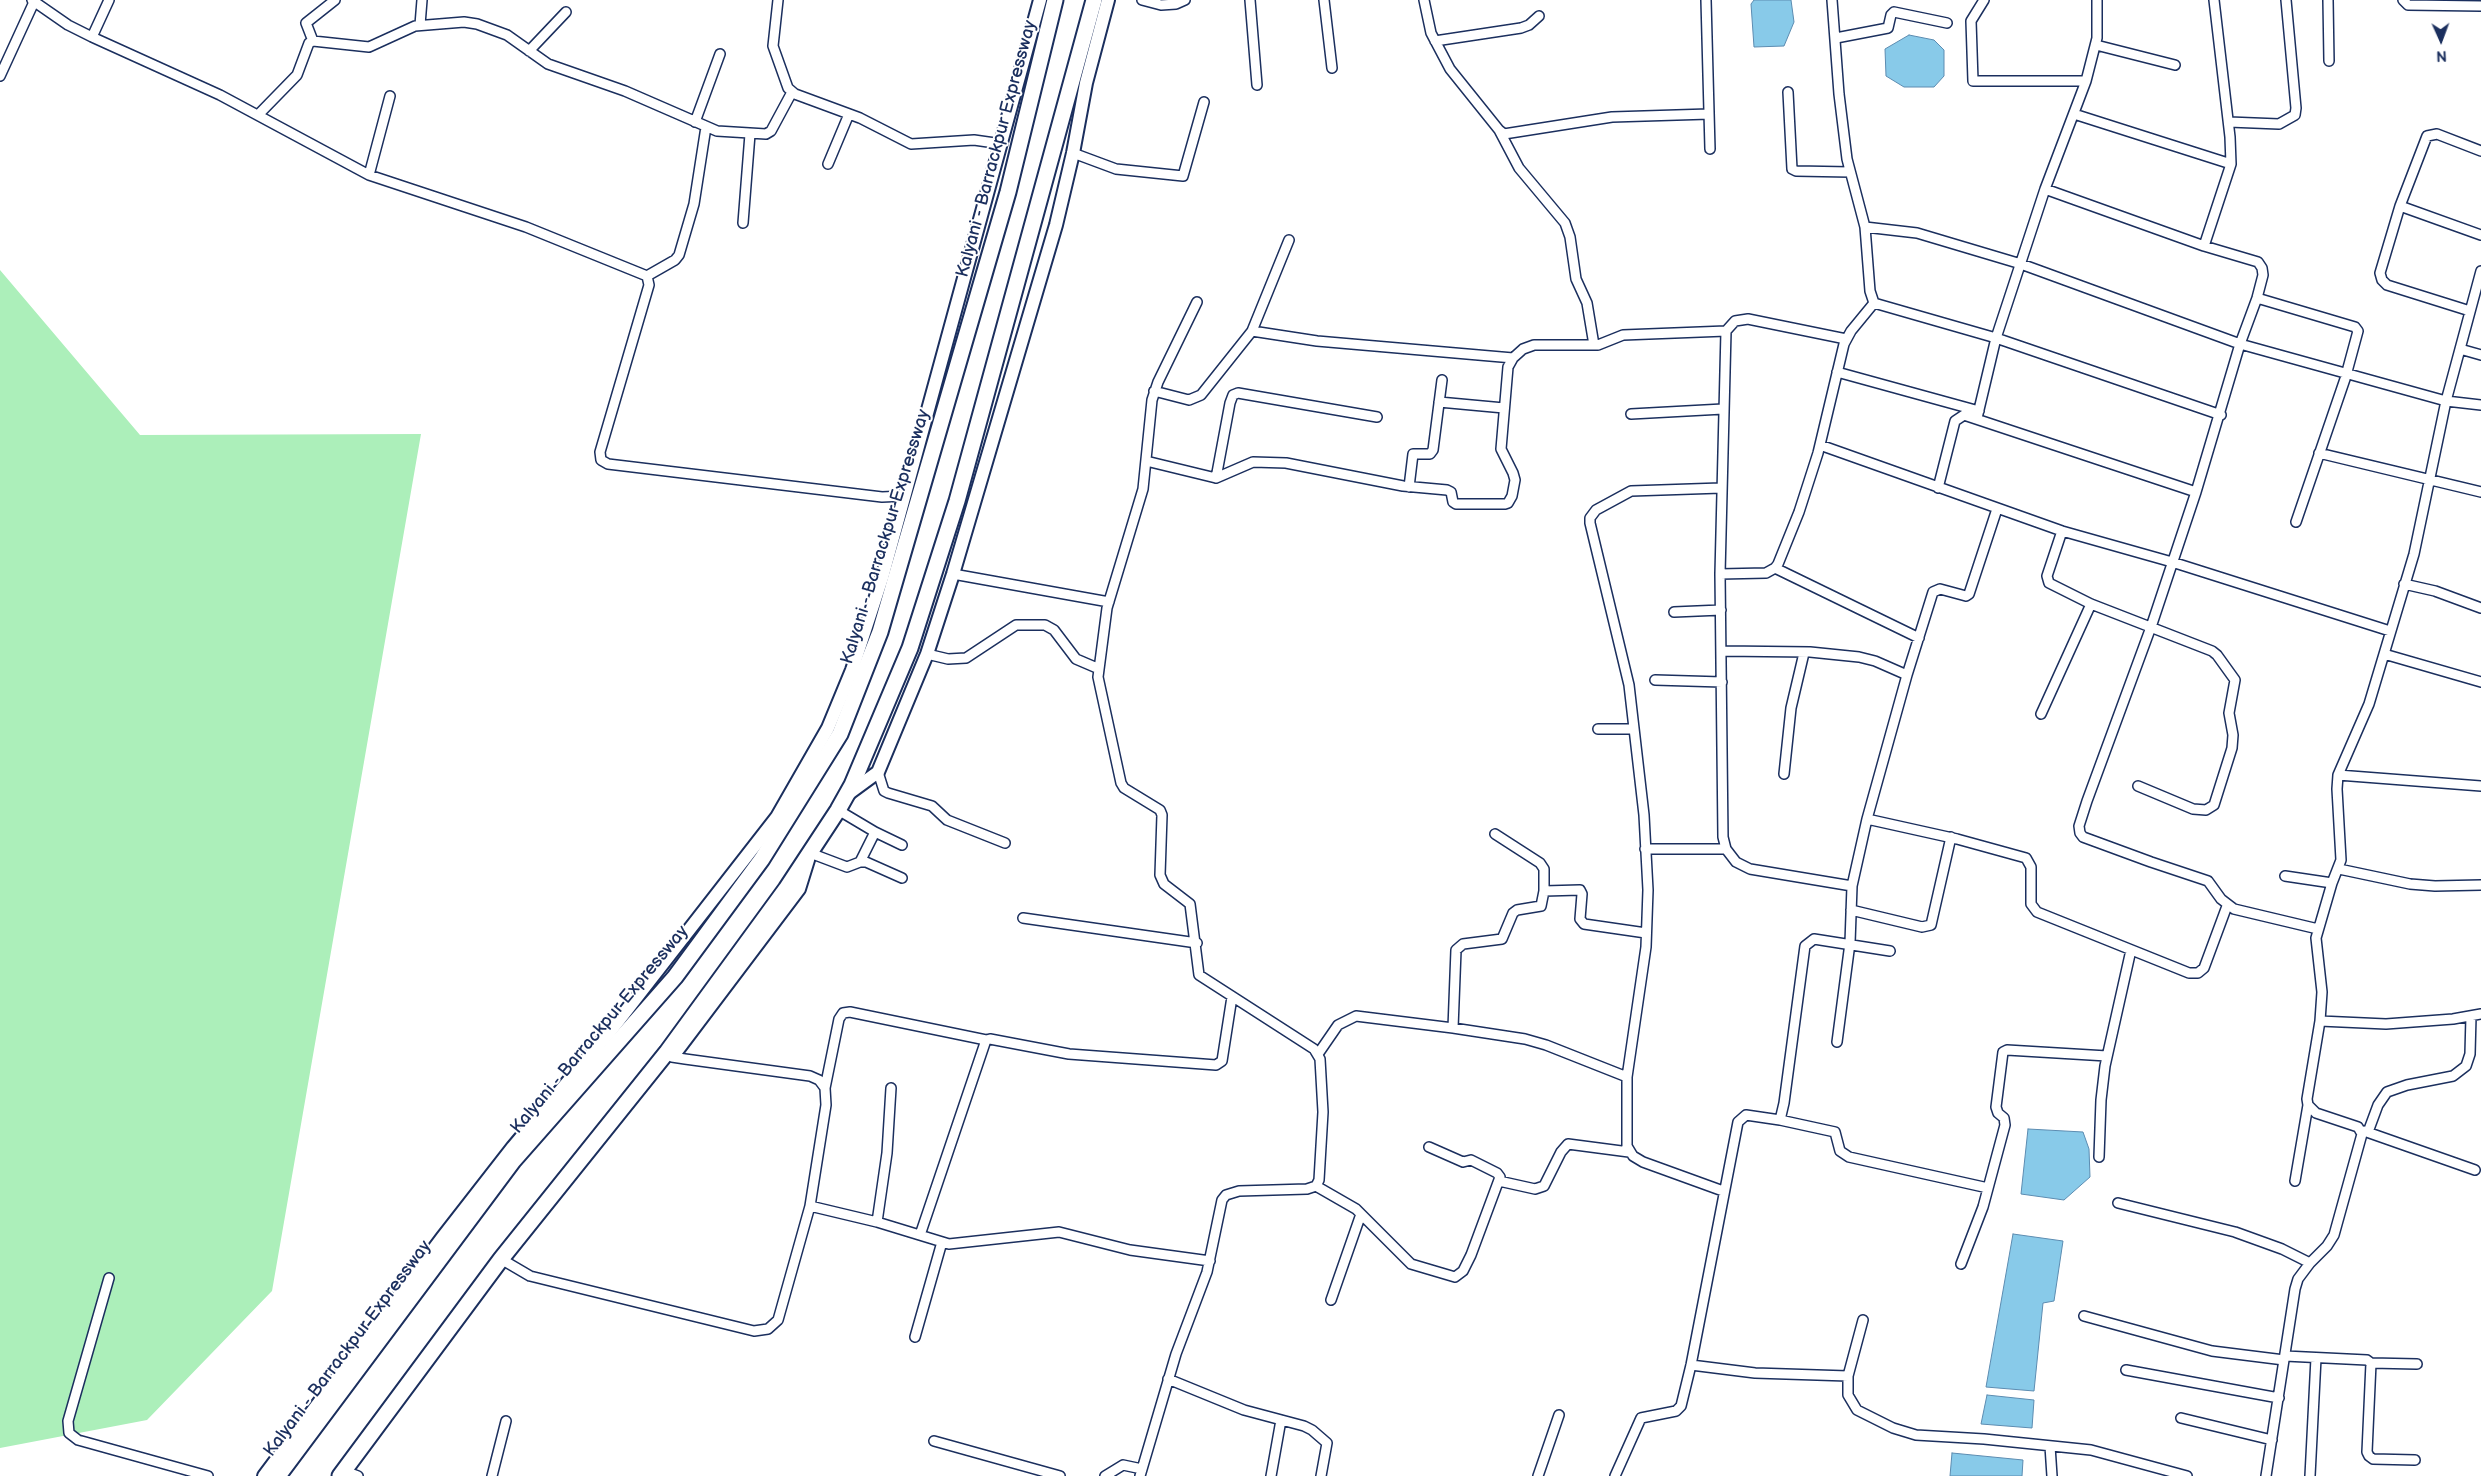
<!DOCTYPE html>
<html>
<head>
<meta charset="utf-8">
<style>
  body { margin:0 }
  #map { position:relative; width:2481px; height:1476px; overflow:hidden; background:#fff; font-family:"Balsamiq Sans",sans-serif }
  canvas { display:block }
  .north { position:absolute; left:2416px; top:15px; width:50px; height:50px; -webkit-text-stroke:4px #fff; paint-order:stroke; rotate:178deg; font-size:14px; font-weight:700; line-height:20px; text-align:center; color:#1b2f5e }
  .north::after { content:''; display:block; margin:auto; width:18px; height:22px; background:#1b2f5e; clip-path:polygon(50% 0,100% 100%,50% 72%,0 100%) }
</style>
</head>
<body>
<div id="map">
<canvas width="2481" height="1476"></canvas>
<div class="north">N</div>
</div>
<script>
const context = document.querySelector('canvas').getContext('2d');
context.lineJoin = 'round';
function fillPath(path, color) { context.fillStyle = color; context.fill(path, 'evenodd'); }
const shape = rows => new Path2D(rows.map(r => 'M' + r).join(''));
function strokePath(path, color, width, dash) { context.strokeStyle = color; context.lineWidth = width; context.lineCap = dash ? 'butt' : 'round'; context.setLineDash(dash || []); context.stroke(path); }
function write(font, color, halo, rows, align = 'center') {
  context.font = font + ' "Balsamiq Sans",sans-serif'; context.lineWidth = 4; context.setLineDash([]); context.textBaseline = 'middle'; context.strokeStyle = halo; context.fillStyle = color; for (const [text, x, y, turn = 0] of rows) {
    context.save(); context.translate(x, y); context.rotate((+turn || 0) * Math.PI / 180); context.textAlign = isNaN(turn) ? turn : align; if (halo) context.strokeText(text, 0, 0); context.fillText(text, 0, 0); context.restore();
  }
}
fillPath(shape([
  [0,270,140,435,421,434,272,1291,147,1420,0,1448]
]), '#acefba');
const water = shape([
  [1754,0,1791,0,1794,22,1784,46,1754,47,1751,4,1754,0],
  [1909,35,1934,40,1944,50,1944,76,1934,87,1904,87,1886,76,1885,49,1909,35],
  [2028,1129,2083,1132,2089,1149,2090,1177,2064,1200,2021,1194,2028,1129],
  [2013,1234,2063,1241,2054,1301,2043,1303,2034,1391,1986,1387,2013,1234],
  [1987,1395,2034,1400,2032,1428,1981,1424,1987,1395],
  [1952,1453,2023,1460,2022,1476,1950,1476,1952,1453]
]);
fillPath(water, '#88cae9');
strokePath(water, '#5c8cb1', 1);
const street = shape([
  [32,0,68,25,92,37,220,95,369,175,526,227,647,276,649,285,600,452,601,460,608,464,882,497,904,496],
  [778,0,773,46,788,88,795,94,860,118,911,144,974,140,1002,144],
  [1142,0,1161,5,1176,4,1185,0],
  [1250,0,1257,85],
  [1324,0,1332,68],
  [1424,0,1431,33,1450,69,1499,130,1504,134,1612,117,1709,114],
  [1706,0,1710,149],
  [1832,0,1839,94,1847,159,1865,227,1870,291,1874,303,1996,338,2221,415],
  [1984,0,1971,21,1973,81,2086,81],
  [2328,0,2329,61],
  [2403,0,2408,5,2481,6],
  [420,25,422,0],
  [92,37,109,0],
  [1836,38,1888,28,1891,15,1894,12,1947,23],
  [313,41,306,23,335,0],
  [1435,41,1521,28,1529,25,1539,16],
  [2096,45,2175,65],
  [529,51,566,12],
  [0,76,34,2],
  [1788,92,1792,169,1796,171,1850,172],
  [2074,114,2231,164],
  [258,115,297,75,309,43,313,41,369,47,415,26,464,22,477,24,507,35,548,64,625,91,717,131,766,134,771,131,792,92],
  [695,122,720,54],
  [2229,122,2279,124,2295,115,2296,108,2286,0],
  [1499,130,1519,168,1565,223,1570,237,1576,279,1587,303,1594,345],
  [1073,153,1116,169,1183,176,1204,102],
  [828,164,849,114],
  [369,175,390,96],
  [2045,189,2204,246,2258,262,2262,268,2263,275,2257,298,2240,344,2196,492],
  [2400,206,2481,235],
  [743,223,750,134],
  [1865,227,1917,233,2021,264,2240,344,2446,401,2481,405],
  [2204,246,2231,164,2230,137,2214,0],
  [647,276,675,260,679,255,694,204,706,127],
  [2257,298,2355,327,2358,331,2345,379,2296,522],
  [2470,311,2387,285,2382,280,2380,273,2400,206,2427,136,2437,134,2481,151],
  [1252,331,1317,341,1513,358],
  [1846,339,1748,319,1735,321,1726,331,1720,574,1723,837,1726,849,1736,862,1750,869,1852,886],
  [2460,349,2481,355],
  [1837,372,1979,411],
  [1154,391,1189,400,1201,395,1252,331,1289,240],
  [1439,402,1504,408],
  [1631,414,1723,409],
  [1977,418,1996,338,2045,189,2086,81,2097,38,2097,0],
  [1820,445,2062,531,2172,562,2390,631],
  [2319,453,2481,492],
  [1146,461,1216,478,1253,462,1286,463,1403,486,1447,490,1451,492,1453,502,1456,504,1505,504,1508,503,1512,496,1515,480,1513,473,1501,449,1508,367,1513,358,1523,349,1534,345,1598,345,1623,335,1726,331],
  [1216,478,1230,403,1233,395,1238,393,1377,417],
  [1409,487,1413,454,1430,454,1433,450,1442,380],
  [1721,488,1631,491,1596,510,1590,518,1590,523,1629,685,1644,815,1648,890,1646,947,1627,1077,1627,1146,1633,1156,1643,1162,1723,1191],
  [1938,488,1955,421,1964,415,2196,492,2151,627,2087,801,2079,826,2080,833,2083,837,2151,862,2208,881,2221,899,2234,909,2318,929],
  [2062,531,2047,576,2049,583,2091,604,2212,651,2217,655,2235,680,2229,713,2233,735,2232,748,2214,805,2206,810,2193,809,2138,786],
  [1775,568,1919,638],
  [953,574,1109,602],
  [1720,574,1766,573,1775,568,1778,564,1799,512,1818,453,1844,344,1851,331,1874,303],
  [2404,584,2435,591,2481,608],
  [1674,612,1721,610],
  [1722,651,1810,652,1859,657,1875,661,1907,675],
  [927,654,948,659,966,658,1016,625,1045,625,1054,630,1076,659,1097,668],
  [2384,654,2481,682],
  [1655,680,1722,682],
  [2041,714,2091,604],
  [1598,729,1634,729],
  [878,772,884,791,888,793,932,806,947,820,1005,843],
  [1784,774,1791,708,1804,653],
  [2338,775,2481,786],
  [838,810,875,832,902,845],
  [1867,819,1957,839,2026,858,2031,867,2031,904,2037,912,2189,973,2198,973,2204,968,2227,906],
  [1495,834,1540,863,1544,869,1544,891],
  [1645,849,1726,849],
  [810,853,847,867,860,862,866,862,902,878],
  [860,862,875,832],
  [2339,869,2410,884,2435,886,2481,885],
  [2285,876,2332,883],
  [1851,910,1922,927,1931,925,1951,837],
  [1023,918,1197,943],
  [2320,1021,2386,1024,2453,1019,2481,1014],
  [1453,1028,1456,950,1463,944,1502,939,1513,913,1517,910,1541,906,1544,891,1580,890,1582,894,1580,919,1584,924,1646,933],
  [1837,1042,1850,943,1852,886,1867,819,1907,675,1933,592,1940,589,1966,596,1969,594,1997,509],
  [1318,1054,1338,1025,1356,1016,1453,1028,1525,1039,1546,1045,1627,1077],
  [825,1088,839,1019,843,1013,850,1012,986,1040],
  [1780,1120,1835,1132,1840,1151,1849,1157,1988,1188],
  [2364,1131,2475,1170],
  [2368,1132,2378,1105,2387,1092,2407,1085,2453,1076,2466,1066,2470,1054,2471,1016],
  [2099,1157,2101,1100,2105,1066,2131,950],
  [1499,1181,1535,1189,1544,1186,1561,1152,1568,1144,1629,1152],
  [2295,1181,2308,1105],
  [1316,1186,1356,1209,1411,1264,1455,1277,1463,1271,1471,1255,1500,1177,1497,1173,1471,1160,1463,1162,1429,1147],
  [2118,1203,2235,1232,2282,1249,2310,1263],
  [810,1206,877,1222,949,1244,1059,1232,1130,1250,1210,1261],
  [877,1222,887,1153,891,1088],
  [920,1235,986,1040,990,1039,1069,1054,1216,1065,1222,1061,1232,997],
  [501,1259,530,1276,754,1331,768,1329,778,1320,810,1206,826,1105,825,1088,819,1080,810,1076,685,1059,672,1057,668,1053],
  [1961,1264,1983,1207,2005,1125,2004,1118,1998,1113,1996,1107,2003,1052,2007,1050,2107,1056],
  [109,1278,68,1421,69,1433,78,1440,208,1476],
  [1331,1300,1361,1214],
  [2084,1316,2212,1351,2284,1360],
  [1863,1320,1848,1376,1848,1395,1857,1410,1893,1428,1916,1435,1984,1439,2091,1450,2187,1476],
  [915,1337,942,1242],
  [2285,1356,2367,1360,2371,1363,2367,1452,2369,1456,2373,1459,2415,1460],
  [2371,1363,2417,1364],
  [1691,1365,1755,1373,1848,1376],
  [2126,1370,2279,1398],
  [1168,1379,1244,1410,1304,1426,1312,1430,1327,1443,1321,1476],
  [2181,1418,2272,1440],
  [934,1441,1060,1476],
  [2050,1446,2052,1476],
  [350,1473,358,1476],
  [492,1476,506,1421],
  [1105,1476,1123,1465,1142,1469],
  [1140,1476,1176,1354,1207,1272,1222,1200,1226,1195,1239,1191,1307,1189,1316,1186,1319,1180,1323,1112,1320,1059,1314,1049,1199,975,1190,904,1164,884,1160,875,1162,815,1160,810,1124,788,1121,783,1098,677,1107,608,1143,489,1152,400,1158,382,1197,302],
  [1271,1476,1281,1420],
  [1538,1476,1559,1415],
  [1615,1476,1641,1418,1676,1411,1681,1406,1691,1365,1738,1122,1746,1115,1780,1120,1784,1103,1805,946,1814,939,1890,951],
  [2266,1476,2295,1289,2298,1279,2310,1263,2327,1246,2334,1235,2362,1134,2358,1127,2316,1113,2308,1105,2307,1099,2320,1021,2322,992,2316,938,2332,883,2341,860,2337,789,2338,775,2369,704,2414,554,2446,401,2481,271],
  [2310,1476,2316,1358]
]);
const secondary = shape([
  [848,794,878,772,927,654,953,574,1056,225,1073,153,1086,83,1108,0],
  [676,1052,799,889,808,860],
  [264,1476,442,1238,513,1147,608,1034,777,817,828,728,852,670,882,578,1040,0]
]);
const highway = shape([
  [278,1476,513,1161,675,977,762,859,840,734,880,632,1008,192,1055,0],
  [340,1476,501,1259,667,1052,786,889,838,810,852,785,910,648,957,501,1094,0]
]);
strokePath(street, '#1b2f5e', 12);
strokePath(secondary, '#1b2f5e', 16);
strokePath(highway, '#1b2f5e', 19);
strokePath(street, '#fff', 9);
strokePath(secondary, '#fff', 12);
strokePath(highway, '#fff', 15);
write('18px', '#1b2f5e', '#fff', [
  ["Kalyani - Barrackpur Expressway",997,149,-75],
  ["Kalyani - Barrackpur Expressway",886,537,-73],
  ["Kalyani - Barrackpur Expressway",600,1030,-50],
  ["Kalyani - Barrackpur Expressway",348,1349,-53]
]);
</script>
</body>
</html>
